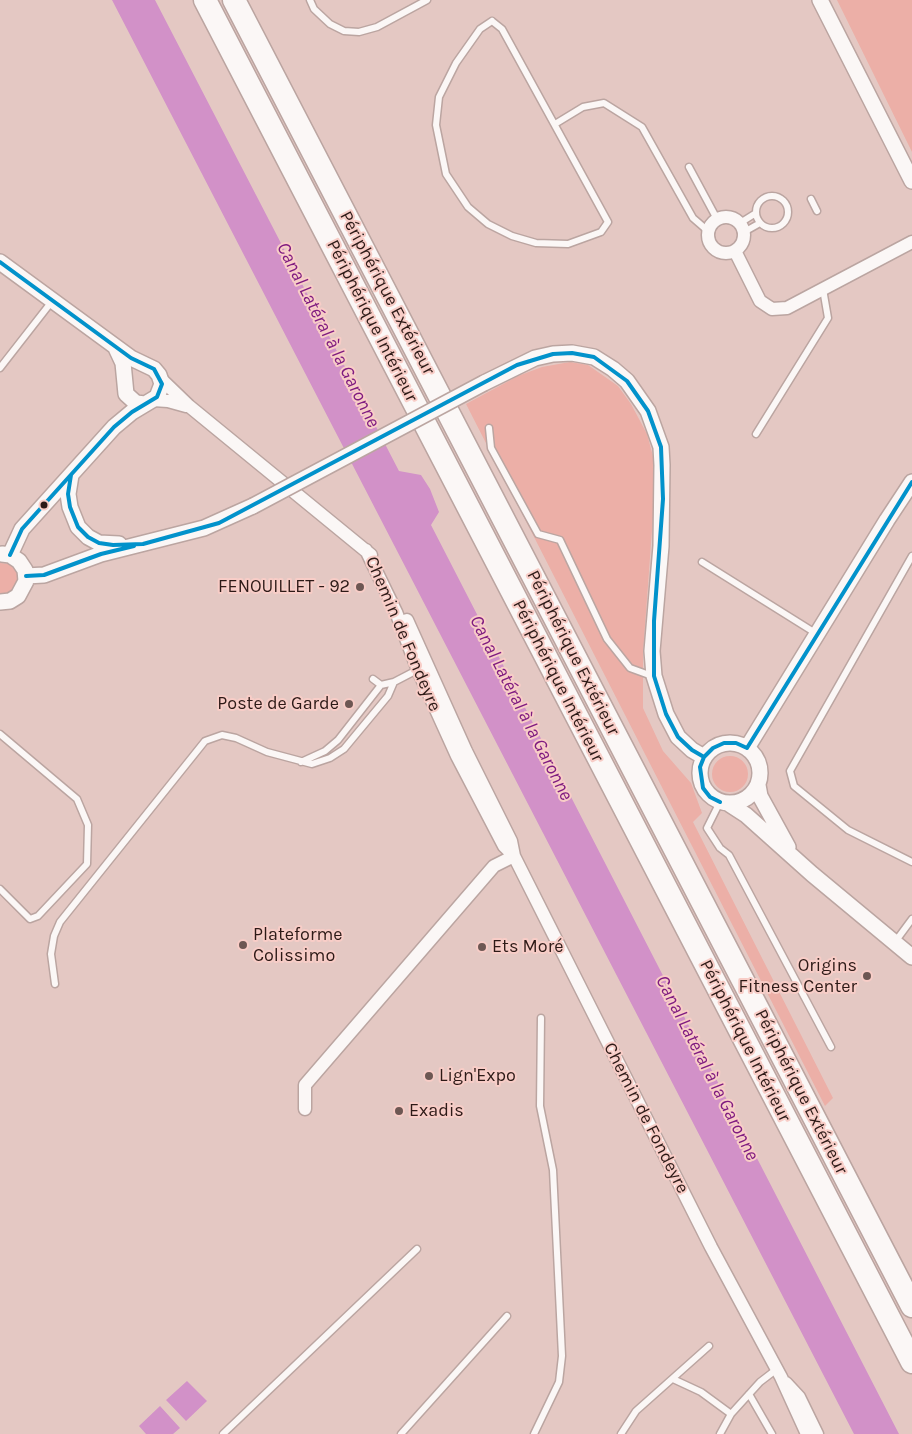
<!DOCTYPE html>
<html>
<head>
<meta charset="utf-8">
<style>
  body { margin:0 }
  canvas { display:block; background:#e4c8c3 }
</style>
</head>
<body>
<canvas width="912" height="1434"></canvas>
<script>
const context = document.querySelector('canvas').getContext('2d');
context.lineJoin = 'round';
function fillPath(path, color) { context.fillStyle = color; context.fill(path, 'evenodd'); }
const shape = rows => new Path2D(rows.map(r => 'M' + r).join(''));
function strokePath(path, color, width, dash) { context.strokeStyle = color; context.lineWidth = width; context.lineCap = dash ? 'butt' : 'round'; context.setLineDash(dash || []); context.stroke(path); }
function write(font, color, halo, rows, align = 'center') {
  context.font = font + ' Karla,sans-serif'; context.lineWidth = 4; context.setLineDash([]); context.textBaseline = 'middle'; context.strokeStyle = halo; context.fillStyle = color; for (const [text, x, y, turn = 0] of rows) {
    context.save(); context.translate(x, y); context.rotate((+turn || 0) * Math.PI / 180); context.textAlign = isNaN(turn) ? turn : align; if (halo) context.strokeText(text, 0, 0); context.fillText(text, 0, 0); context.restore();
  }
}
fillPath(shape([
  [837,0,912,0,912,152],
  [570,362,588,365,618,386,631,404,647,434,654,460,654,503,643,653,643,708,663,751,691,783,702,813,693,822,833,1098,825,1106,466,404,518,376,542,367],
  [0,563,10,564,18,573,18,585,10,594,0,595],
  '712 774a18 18 0 1 1 36 0a18 18 0 1 1-36 0Z'
]), '#ecafa7');
fillPath(shape([
  [112,0,155,0,399,471,421,475,430,489,439,512,431,525,899,1434,854,1434],
  [187,1381,207,1401,186,1421,166,1400],
  [160,1406,180,1428,173,1434,146,1434,139,1426]
]), '#d291c8');
const service = shape([
  [310,0,314,9,330,24,344,31,359,32,377,27,427,0],
  [492,21,502,29,608,222,601,232,568,244,536,243,512,236,488,224,468,207,446,174,436,125,439,97,456,63,480,29,492,21],
  [555,124,583,107,604,103,642,127,693,218,708,231],
  [689,167,717,219],
  '756 212a16 16 0 1 1 32 0a16 16 0 1 1-32 0Z',
  [811,199,817,211],
  [740,223,756,213],
  [744,232,760,223],
  [0,368,53,300],
  [489,428,491,448,538,534,560,540,607,639,630,668,652,676],
  [756,434,828,318,823,289],
  [912,556,790,771,794,786,848,830,912,862],
  [702,562,817,634],
  [373,679,381,685,394,682,419,669],
  [0,734,77,799,88,825,87,864,38,916,30,919,0,889],
  [301,762,325,751,338,740,381,685],
  [720,802,707,828,720,848,729,855,831,1047],
  [895,942,912,919],
  [55,984,51,954,54,936,60,922,205,741,222,735,236,738,267,752,312,764,330,758,344,749,388,696,394,682],
  [673,1379,701,1392,731,1414],
  [749,1394,772,1434],
  [223,1434,417,1249],
  [401,1434,507,1316],
  [534,1434,559,1382,562,1356,553,1170,540,1106,541,1018],
  [621,1434,636,1411,709,1346],
  [720,1434,731,1414,760,1382,777,1369]
]);
const minor = shape([
  '708 235a18 18 0 1 1 36 0a18 18 0 1 1-36 0Z',
  [735,251,760,301,772,309,787,308,912,242],
  [161,379,189,406,371,555],
  [153,400,168,401,186,406],
  [366,550,396,612,418,670,457,756,504,846,514,856,711,1247,781,1377,807,1434],
  [407,620,466,751,511,841,514,856],
  [305,1109,305,1085,494,866,514,856],
  [786,1383,799,1397,817,1434]
]);
const tertiary = shape([
  [820,0,912,181],
  [0,262,131,358,154,369,159,375,162,384,157,397,132,412,114,427,22,529,10,555],
  [116,348,123,363,126,394,136,403,145,404],
  [484,383,535,358,553,354,572,353,594,357,613,369,627,381,648,411,661,447,662,465,661,546,652,651,654,676,666,714,678,737,692,750,704,757],
  [71,475,68,494,70,507,78,527,88,537,99,543,119,544],
  [26,576,44,575,101,554,204,528,253,506],
  [0,602,10,601,18,596,26,581,25,570,19,561,10,555,2,554],
  '700 773a30 30 0 1 1 60 0a30 30 0 1 1-60 0Z',
  [747,748,887,520,912,482],
  [758,785,760,796,788,847],
  [729,804,746,815,812,874,912,957]
]);
const motorway = shape([
  [205,0,912,1362],
  [234,0,912,1306]
]);
strokePath(service, '#bba5a1', 9);
strokePath(minor, '#bba5a1', 15);
strokePath(tertiary, '#bba5a1', 18);
strokePath(motorway, '#bba5a1', 25);
strokePath(service, '#fbf7f6', 6);
strokePath(minor, '#fbf7f6', 12);
strokePath(tertiary, '#fbf7f6', 15);
strokePath(motorway, '#fbf7f6', 22);
const tertiaryBridge = shape([
  [253,506,484,383]
]);
strokePath(tertiaryBridge, '#bba5a1', 18, []);
strokePath(tertiaryBridge, '#fbf7f6', 15);
strokePath(shape([
  [0,262,131,358,154,369,162,384,157,397,132,412,114,427,22,529,10,555],
  [71,475,68,494,70,507,78,527,88,537,99,543,113,545,143,544,219,523,517,365,553,354,572,353,594,357,627,381,648,411,661,447,663,499,654,621,654,676,666,714,678,737,692,750,704,757],
  [26,576,44,575,101,554,134,546],
  [747,748,912,482],
  [720,802,710,797,703,788,700,767,704,757,713,748,724,743,736,743,747,748]
]), '#0292cb', 4);
for (const [x, y, r, color] of [
  [44,505,4.5,"#2d1a17"],
  [360,587,5,"#6d5753"],
  [349,704,5,"#6d5753"],
  [243,945,5,"#6d5753"],
  [482,947,5,"#6d5753"],
  [867,976,5,"#6d5753"],
  [429,1076,5,"#6d5753"],
  [399,1111,5,"#6d5753"]
]) { const dot = new Path2D(); dot.arc(x, y, r, 0, 2 * Math.PI); context.fillStyle = color; context.fill(dot); strokePath(dot, '#f8cdc7', 2); }
write('18px', '#2d1a17', '#f8cdc7', [
  ["Périphérique Extérieur",387,293,62],
  ["Périphérique Intérieur",372,321,63],
  ["Chemin de Fondeyre",403,634,67],
  ["Périphérique Extérieur",573,653,63],
  ["Périphérique Intérieur",558,681,63],
  ["Périphérique Intérieur",745,1041,63],
  ["Périphérique Extérieur",801,1092,63],
  ["Chemin de Fondeyre",646,1118,63]
]);
write('18px', '#2d1a17', '#f8cdc7', [
  ["FENOUILLET - 92",350,587,"right"],
  ["Poste de Garde",339,704,"right"],
  ["Plateforme",253,935],
  ["Colissimo",253,956],
  ["Ets Moré",492,947],
  ["Origins",857,966,"right"],
  ["Fitness Center",857,987,"right"],
  ["Lign'Expo",439,1076],
  ["Exadis",409,1111]
], 'left');
write('italic 19px', '#7f1b80', '#f8cdc7', [
  ["Canal Latéral à la Garonne",328,335,63],
  ["Canal Latéral à la Garonne",521,708,63],
  ["Canal Latéral à la Garonne",707,1068,63]
]);
</script>
</body>
</html>
